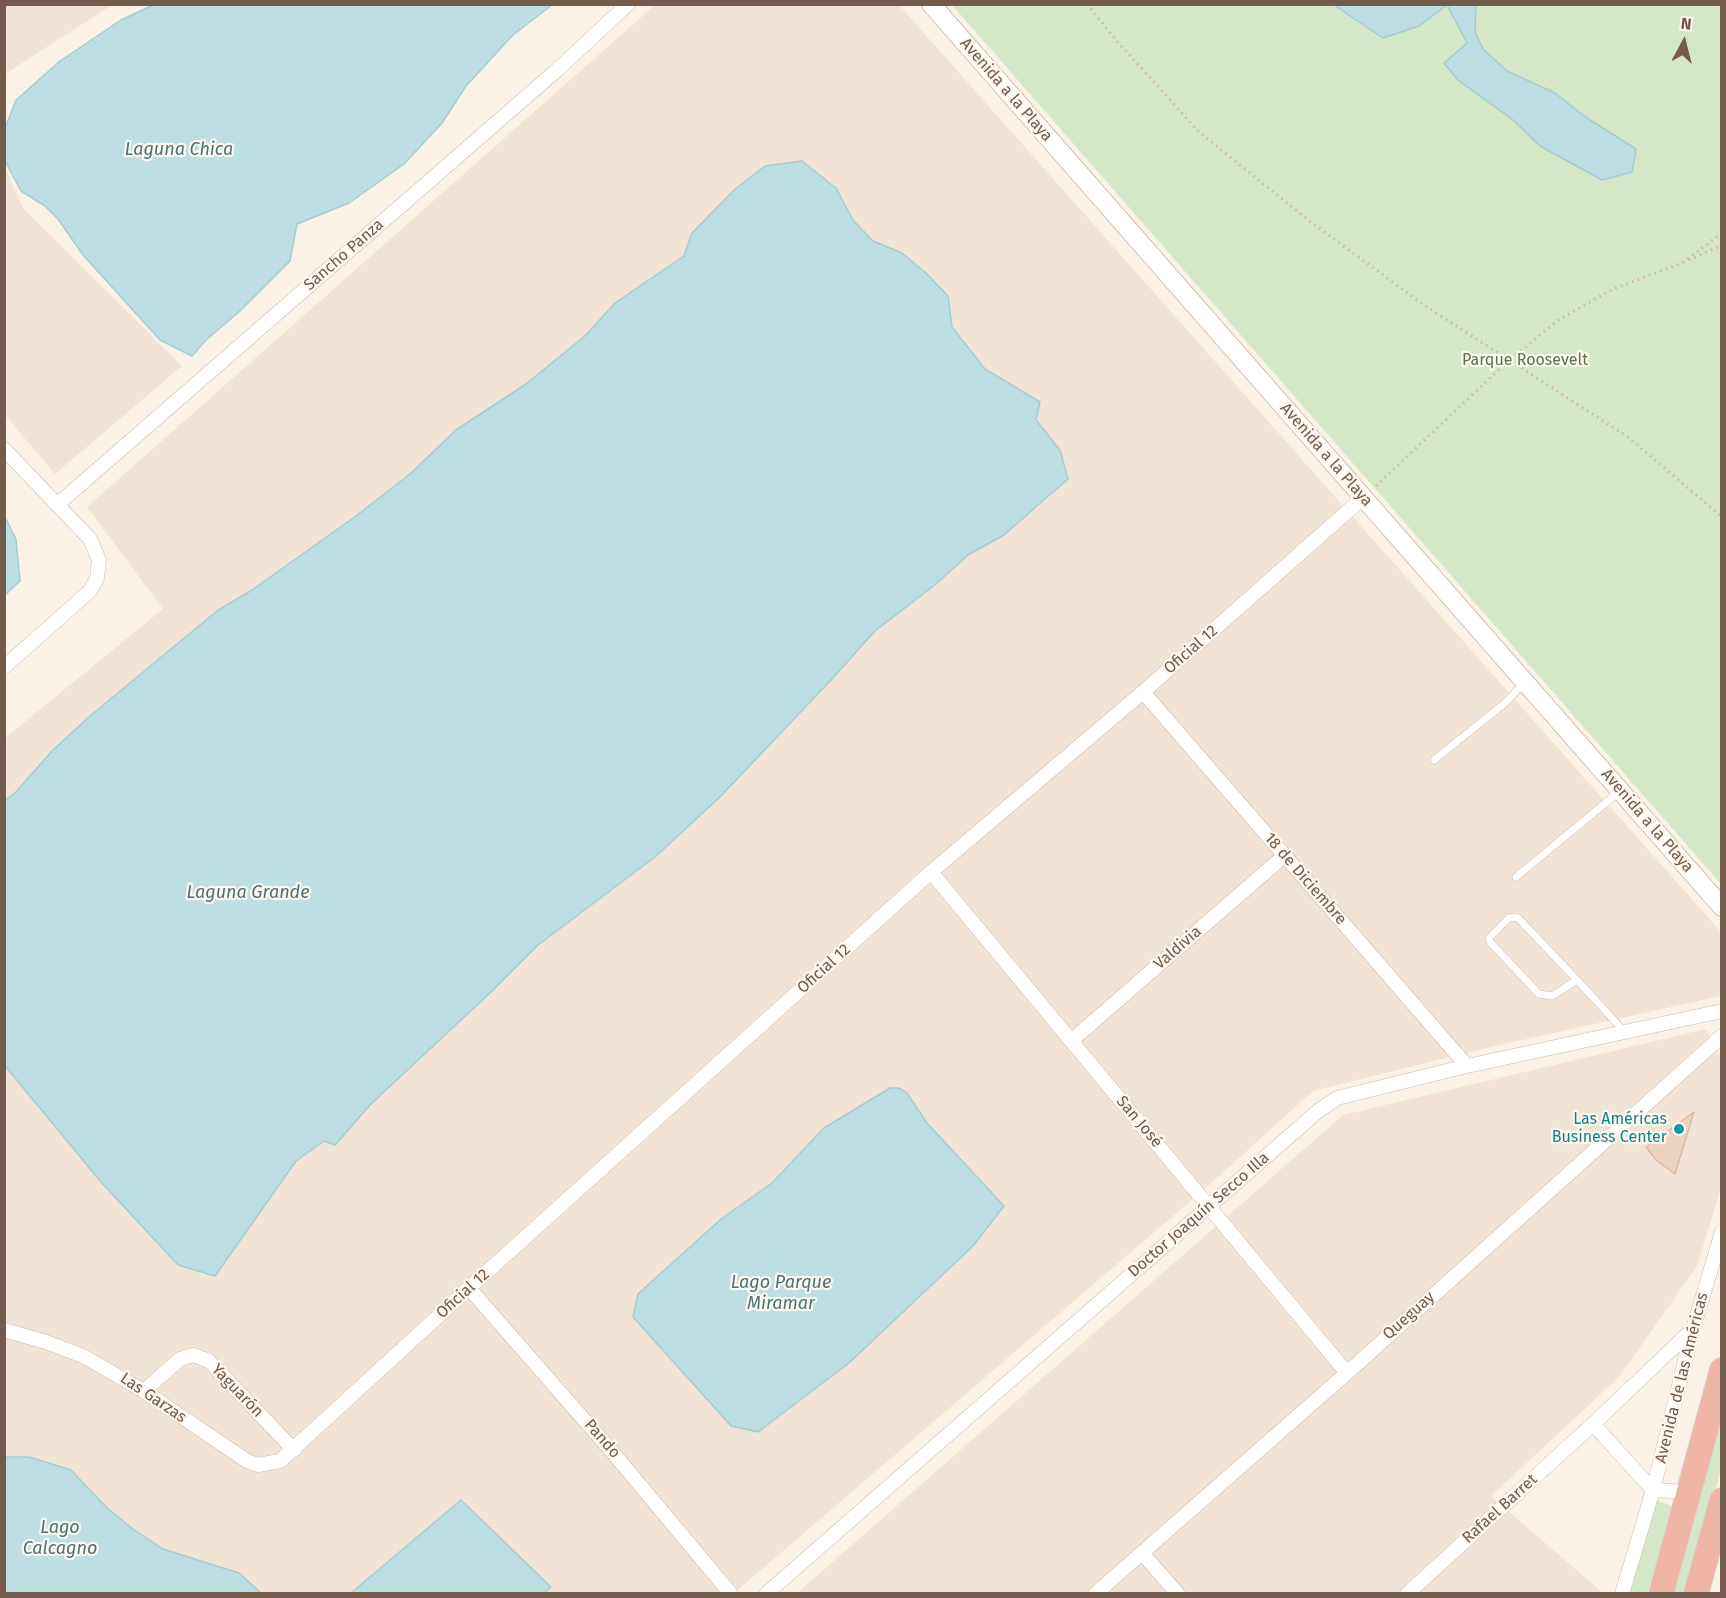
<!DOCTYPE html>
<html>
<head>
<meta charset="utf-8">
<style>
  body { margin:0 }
  #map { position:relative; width:1726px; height:1598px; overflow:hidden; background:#faf2e7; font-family:"Fira Sans",sans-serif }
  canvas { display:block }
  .frame { position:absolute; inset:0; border:6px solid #725a4d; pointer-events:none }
  .north { position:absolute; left:1654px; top:12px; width:60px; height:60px; -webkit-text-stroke:4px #fdf7ed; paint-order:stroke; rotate:7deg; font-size:16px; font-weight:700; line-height:24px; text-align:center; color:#725a4d }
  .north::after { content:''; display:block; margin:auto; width:21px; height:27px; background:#725a4d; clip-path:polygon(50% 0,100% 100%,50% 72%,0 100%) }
</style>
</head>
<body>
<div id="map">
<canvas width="1726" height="1598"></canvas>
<div class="frame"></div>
<div class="north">N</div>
</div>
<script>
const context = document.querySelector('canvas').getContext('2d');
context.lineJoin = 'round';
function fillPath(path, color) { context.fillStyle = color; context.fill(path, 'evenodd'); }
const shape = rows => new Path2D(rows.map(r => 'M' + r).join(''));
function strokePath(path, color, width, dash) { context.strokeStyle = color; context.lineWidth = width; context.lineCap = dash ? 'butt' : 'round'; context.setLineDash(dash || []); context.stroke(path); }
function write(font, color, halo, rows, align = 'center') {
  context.font = font + ' "Fira Sans",sans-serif'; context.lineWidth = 4.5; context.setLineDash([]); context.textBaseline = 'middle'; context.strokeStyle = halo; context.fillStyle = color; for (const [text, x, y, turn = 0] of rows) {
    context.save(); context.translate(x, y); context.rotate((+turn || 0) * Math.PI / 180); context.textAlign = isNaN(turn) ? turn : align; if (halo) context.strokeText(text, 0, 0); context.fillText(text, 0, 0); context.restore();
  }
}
fillPath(shape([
  [5,4,112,4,112,5,5,74],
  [655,5,899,5,1721,932,1721,996,1486,1048,1313,1091,1208,1186,734,1593,543,1593,550,1587,461,1500,351,1593,261,1593,239,1573,163,1549,133,1529,106,1507,29,1457,5,1457,4,1066,101,1182,178,1265,215,1275,296,1161,324,1141,336,1145,371,1104,491,992,538,945,655,857,720,797,774,741,875,631,936,584,968,555,1004,535,1051,496,1060,450,1035,420,1040,402,985,369,952,327,948,296,926,273,902,253,873,241,853,220,836,188,765,166,733,190,692,233,684,256,615,303,585,336,526,384,456,430,410,474,356,516,252,590,217,611,90,716,52,751,14,794,5,800,5,738,163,609,87,507],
  [5,168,23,208,182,366,55,474,5,415],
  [1706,1029,1721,1058,1722,1184,1697,1266,1619,1377,1491,1496,1603,1593,796,1594,1343,1115]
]), '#f1e4d6');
fillPath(shape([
  [952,5,1334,5,1383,38,1419,26,1447,5,1467,44,1513,120,1540,146,1584,116,1555,93,1507,71,1483,49,1475,32,1476,5,1721,5,1721,884],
  [1721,1401,1721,1469,1688,1593,1670,1594],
  [1658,1501,1670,1505,1673,1511,1647,1593,1627,1594,1655,1503]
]), '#d4e7c6');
const water = shape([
  [153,5,153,4,552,5,513,35,466,86,442,123,404,164,349,203,297,224,290,261,240,311,206,340,192,356,160,340,83,255,58,219,45,206,21,191,5,161,5,128,16,100,60,61,121,20,153,5],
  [1334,5,1476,5,1475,32,1483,49,1507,71,1555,93,1584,116,1636,149,1632,172,1602,180,1540,146,1513,120,1458,80,1444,63,1467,43,1447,5,1419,26,1383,38,1334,5],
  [802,161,836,188,853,220,873,241,902,253,926,273,948,296,952,327,985,369,1040,402,1036,420,1060,450,1068,479,1004,535,968,555,936,584,875,631,831,680,720,797,655,857,538,945,491,992,371,1104,335,1145,324,1141,296,1161,215,1276,178,1265,101,1182,5,1066,5,800,14,794,52,751,90,716,217,611,252,590,356,516,410,474,456,430,526,384,585,336,615,303,684,256,692,233,734,190,765,166,802,161],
  [5,517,16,539,20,581,5,595,5,517],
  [890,1088,899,1088,907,1093,927,1123,1004,1206,973,1246,849,1363,758,1432,731,1426,633,1317,638,1294,721,1219,772,1183,824,1128,890,1088],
  [5,1457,29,1457,71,1470,106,1507,133,1529,163,1549,239,1573,261,1593,5,1593,5,1457],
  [461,1500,551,1587,543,1594,351,1593,461,1500]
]);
fillPath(water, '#bddee2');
strokePath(water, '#a4cdd3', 1.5);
const building = shape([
  [1694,1112,1675,1174,1656,1160,1646,1147,1694,1112]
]);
fillPath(building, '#eed2c0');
strokePath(building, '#dfb8a2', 1.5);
const lane = shape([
  [1434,760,1505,703,1523,684],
  [1516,877,1620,791],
  [1577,980,1552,996,1539,994,1490,942,1489,938,1509,918,1515,917,1519,919,1577,980,1624,1031]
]);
const street = shape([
  [4,449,90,539,99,560,97,578,90,591,4,667],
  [58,504,557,70,628,4],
  [1143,692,1467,1066],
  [931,872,1347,1373],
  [1071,1041,1285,855],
  [469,1288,614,1454,731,1594],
  [4,1330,46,1342,83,1356,144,1391,247,1461,258,1465,280,1461,469,1288,931,872,1143,692,1364,497],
  [144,1391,180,1359,193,1355,209,1361,294,1450],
  [1593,1424,1653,1490,1688,1492],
  [1142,1553,1178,1594],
  [766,1594,1317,1112,1337,1098,1467,1066,1722,1011],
  [1095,1594,1347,1373,1722,1036],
  [1407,1594,1593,1424,1693,1329],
  [1622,1594,1653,1490,1693,1329,1722,1232]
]);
const secondary = shape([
  [931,4,1722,907]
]);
const highway = shape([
  [1661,1594,1722,1370],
  [1696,1594,1722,1500]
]);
strokePath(lane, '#cbbaae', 8);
strokePath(street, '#cbbaae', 15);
strokePath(secondary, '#d0bcae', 20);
strokePath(highway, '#d8d1cd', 26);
strokePath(shape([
  [1087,4,1116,40,1199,132,1307,219,1421,303,1509,360,1560,319,1613,289,1682,263,1722,233],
  [1689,260,1722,245],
  [1376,486,1509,360,1628,437,1722,517]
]), '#d2b5a4', 3, [1.5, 4.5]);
strokePath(lane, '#fff', 7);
strokePath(street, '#fff', 14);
strokePath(secondary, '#fff', 18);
strokePath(highway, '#efb5a3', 24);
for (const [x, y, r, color] of [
  [1679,1129,6,"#0f9aa8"]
]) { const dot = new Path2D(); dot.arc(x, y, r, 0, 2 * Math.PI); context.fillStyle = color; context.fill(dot); strokePath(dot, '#fdf7ed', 2); }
write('16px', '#725a4d', '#fdf7ed', [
  ["Avenida a la Playa",1006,90,49],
  ["Sancho Panza",344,255,-41],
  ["Avenida a la Playa",1326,455,49],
  ["Oficial 12",1191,650,-41],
  ["Avenida a la Playa",1647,821,49],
  ["18 de Diciembre",1305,879,49],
  ["Valdivia",1178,948,-41],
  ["Oficial 12",824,969,-42],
  ["San José",1139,1122,50],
  ["Doctor Joaquín Secco Illa",1199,1215,-41],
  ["Oficial 12",463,1294,-42],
  ["Queguay",1409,1316,-42],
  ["Avenida de las Américas",1682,1378,-76],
  ["Yaguarón",237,1391,46],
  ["Las Garzas",153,1398,34],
  ["Pando",602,1439,49],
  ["Rafael Barret",1500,1509,-42]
]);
write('16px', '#557746', '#fdf7ed', [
  ["Parque Roosevelt",1525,361]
]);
write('16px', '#0d838f', '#fdf7ed', [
  ["Las Américas",1667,1120],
  ["Business Center",1667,1138]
], 'right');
write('italic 18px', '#46747c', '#fdf7ed', [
  ["Laguna Chica",179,150],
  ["Laguna Grande",248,893],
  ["Lago Parque",781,1283],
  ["Miramar",781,1304],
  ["Lago",60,1528],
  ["Calcagno",60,1549]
]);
</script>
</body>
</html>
